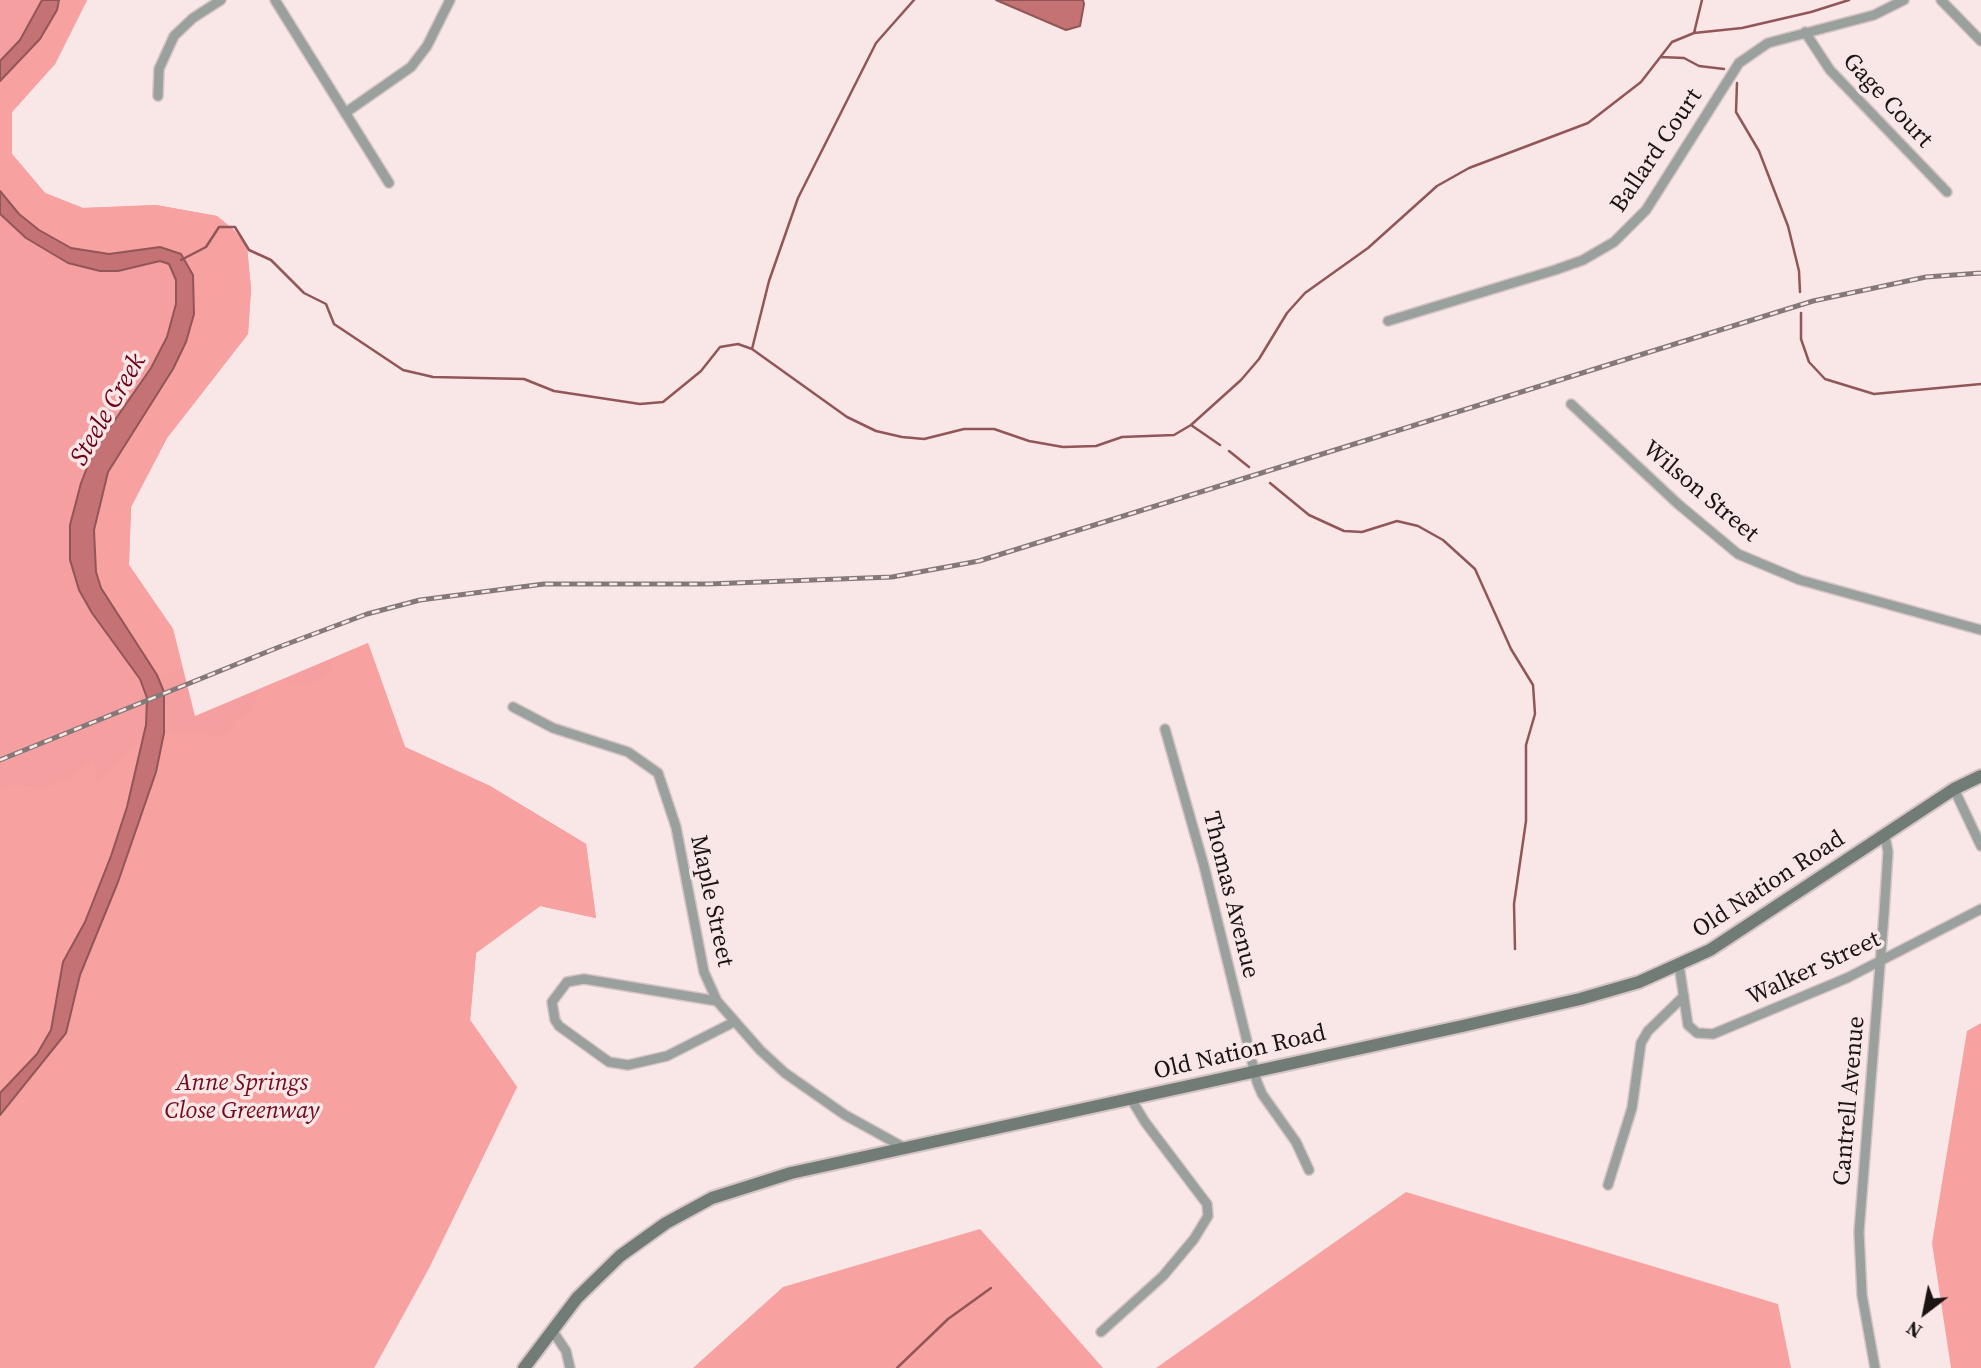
<!DOCTYPE html>
<html>
<head>
<meta charset="utf-8">
<style>
  body { margin:0 }
  #map { position:relative; width:1981px; height:1368px; overflow:hidden; background:#f9e6e6; font-family:"Source Serif 4",serif }
  canvas { display:block }
  .north { position:absolute; left:1890px; top:1277px; width:70px; height:70px; -webkit-text-stroke:5px #f9e6e6; paint-order:stroke; rotate:212deg; font-size:19px; font-weight:700; line-height:28px; text-align:center; color:#1a1414 }
  .north::after { content:''; display:block; margin:auto; width:24px; height:32px; background:#1a1414; clip-path:polygon(50% 0,100% 100%,50% 72%,0 100%) }
</style>
</head>
<body>
<div id="map">
<canvas width="1981" height="1368"></canvas>
<div class="north">N</div>
</div>
<script>
const context = document.querySelector('canvas').getContext('2d');
context.lineJoin = 'round';
function fillPath(path, color) { context.fillStyle = color; context.fill(path, 'evenodd'); }
const shape = rows => new Path2D(rows.map(r => 'M' + r).join(''));
function strokePath(path, color, width, dash) { context.strokeStyle = color; context.lineWidth = width; context.lineCap = dash ? 'butt' : 'round'; context.setLineDash(dash || []); context.stroke(path); }
function write(font, color, halo, rows, align = 'center') {
  context.font = font + ' "Source Serif 4",serif'; context.lineWidth = 7; context.setLineDash([]); context.textBaseline = 'middle'; context.strokeStyle = halo; context.fillStyle = color; for (const [text, x, y, turn = 0] of rows) {
    context.save(); context.translate(x, y); context.rotate((+turn || 0) * Math.PI / 180); context.textAlign = isNaN(turn) ? turn : align; if (halo) context.strokeText(text, 0, 0); context.fillText(text, 0, 0); context.restore();
  }
}
fillPath(shape([
  [0,0,87,0,55,64,12,112,12,154,45,193,83,208,156,205,217,216,235,231,247,247,251,289,248,334,167,438,131,507,129,565,173,629,195,716,368,643,405,747,490,786,586,844,596,918,540,906,476,953,470,1020,517,1087,429,1268,374,1368,0,1368]
]), '#f59fa0');
fillPath(shape([
  [59,0,87,0,55,64,12,112,12,154,45,193,83,208,156,205,217,216,235,231,247,247,251,289,248,334,167,438,131,507,129,565,173,629,182,666,170,674,160,675,101,588,96,572,94,530,108,473,173,369,193,275,160,247,109,254,71,248,39,230,19,214,0,191,0,81,18,64,57,10],
  [368,643,405,747,490,786,586,844,596,918,540,906,476,953,470,1020,517,1087,429,1268,374,1368,0,1368,0,1115,66,1033,80,975,118,882,156,773,164,733,189,730,218,736,230,729,235,720,247,712,264,687,284,679,296,684,322,680,331,669,333,658],
  [143,739,127,807,111,856,84,922,63,962,51,1030,37,1054,0,1093,0,789,10,785,48,787,68,778,92,760,96,765,95,787],
  [1981,1023,1981,1368,1951,1368,1932,1243,1967,1031],
  [1406,1192,1778,1304,1791,1368,1156,1368],
  [980,1229,1103,1368,693,1368,783,1287]
]), '#f8a1a1');
const water = shape([
  [42,0,59,0,57,10,40,39,0,81,0,61,20,40,42,0],
  [996,0,1083,0,1084,4,1080,26,1066,30,996,0],
  [0,191,19,214,39,230,71,248,109,254,160,247,181,254,193,275,194,314,186,342,173,369,108,472,94,530,96,572,101,588,157,675,164,692,164,733,156,772,118,882,80,975,66,1033,0,1115,0,1093,37,1054,51,1030,63,962,85,922,111,856,127,807,146,725,147,698,140,679,92,613,79,590,70,560,70,525,81,483,94,450,151,368,167,337,176,304,176,280,169,264,160,261,118,271,100,271,68,263,26,238,0,214,0,191]
]);
fillPath(water, '#c47274');
strokePath(water, '#915657', 2);
strokePath(shape([
  [1694,33,1702,0],
  [1661,57,1684,58,1699,66,1724,69],
  [1737,83,1736,112,1759,151,1788,226,1799,271,1800,292],
  [181,260,206,247,219,227,235,227,249,250,271,260,304,293,326,304,334,324,403,370,433,377,524,379,554,391,640,404,663,402,701,371,720,347,738,344,752,349,847,417,876,431,902,437,924,439,964,429,994,429,1029,441,1063,447,1096,446,1122,437,1174,435,1191,425,1241,380,1259,359,1287,313,1305,293,1368,248,1437,186,1469,168,1588,123,1641,82,1672,42,1694,33,1742,28,1811,12,1849,0],
  [1801,313,1801,339,1809,362,1825,379,1874,394,1981,384],
  [752,349,769,281,798,198,876,43,914,0],
  [1191,425,1220,445],
  [1229,451,1249,467],
  [1270,483,1309,515,1344,531,1362,532,1397,521,1418,526,1443,540,1475,569,1511,649,1533,685,1535,714,1526,745,1526,821,1514,904,1515,949],
  [897,1368,948,1319,991,1288]
]), '#915657', 2.5);
const street = shape([
  [275,0,389,183],
  [1941,0,1981,41],
  [1805,32,1830,70,1947,192],
  [158,96,159,69,174,36,193,18,221,0],
  [345,113,411,67,427,46,450,0],
  [1388,321,1555,270,1583,260,1614,242,1646,210,1739,63,1768,43,1874,15,1904,0],
  [1571,404,1678,504,1738,554,1800,580,1981,630],
  [513,707,553,728,628,752,658,773,676,827,704,972,717,1001,760,1050,785,1073,845,1115,903,1147],
  [1165,729,1204,866,1257,1082,1262,1094,1296,1142,1309,1170],
  [1954,789,1981,846],
  [1679,965,1688,1025,1697,1033,1713,1034,1847,978,1981,909],
  [717,1001,584,979,567,982,552,1002,555,1020,559,1026,609,1062,628,1065,667,1056,734,1022],
  [1608,1185,1632,1108,1641,1043,1648,1031,1684,996],
  [552,1330,566,1351,570,1368],
  [1101,1332,1163,1276,1194,1239,1208,1216,1207,1204,1145,1122,1131,1099],
  [1875,1368,1862,1295,1859,1232,1884,914,1888,852,1885,836]
]);
const secondary = shape([
  [524,1368,577,1298,620,1256,666,1223,712,1198,791,1173,1467,1025,1580,999,1639,982,1710,950,1954,789,1981,776]
]);
strokePath(street, '#d5c4c4', 12);
strokePath(secondary, '#d5c4c4', 16);
strokePath(street, '#9aa09d', 9);
strokePath(secondary, '#727c77', 12);
const rail = shape([
  [0,760,279,647,367,614,420,600,544,584,708,584,892,577,979,561,1813,301,1926,277,1981,273]
]);
strokePath(rail, '#847878', 5);
strokePath(rail, '#f9e6e6', 2.5, [8]);
write('24px', '#1a1414', '#f9e6e6', [
  ["Gage Court",1887,101,47],
  ["Ballard Court",1657,151,-56],
  ["Wilson Street",1700,492,40],
  ["Old Nation Road",1769,885,-33],
  ["Thomas Avenue",1230,895,76],
  ["Maple Street",711,901,78],
  ["Walker Street",1814,969,-25],
  ["Old Nation Road",1240,1053,-13],
  ["Cantrell Avenue",1850,1101,-85]
]);
write('italic 24px', '#720b1e', '#f9e6e6', [
  ["Anne Springs",242,1084],
  ["Close Greenway",242,1112]
]);
write('italic 26px', '#6c0119', '#f9e6e6', [
  ["Steele Creek",109,410,-60]
]);
</script>
</body>
</html>
